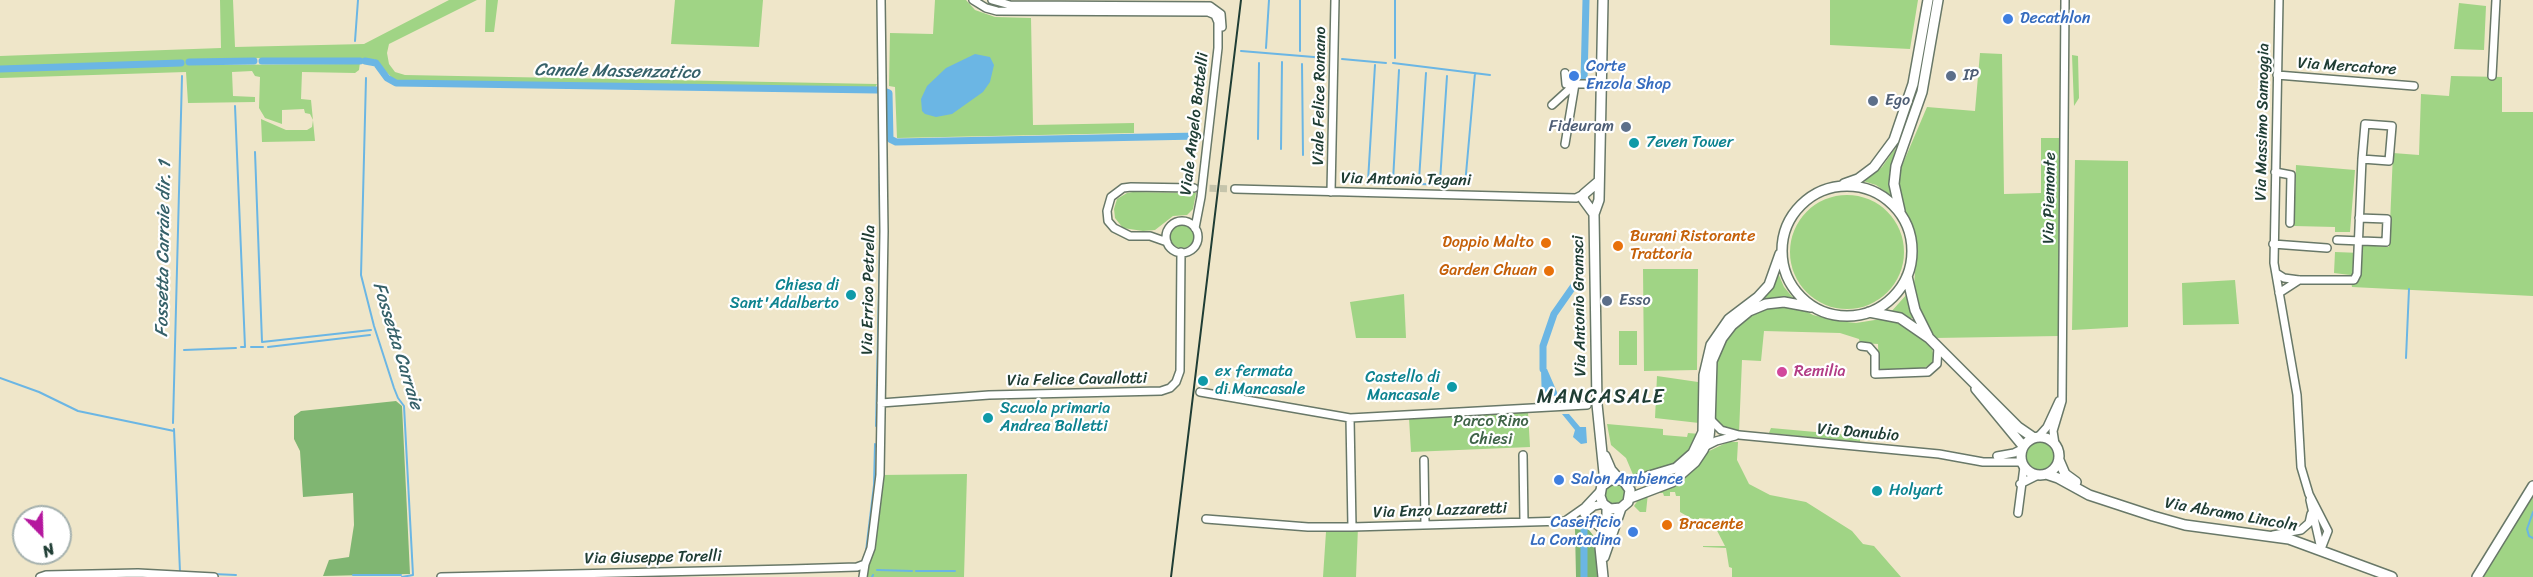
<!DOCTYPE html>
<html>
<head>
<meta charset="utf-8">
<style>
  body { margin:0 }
  #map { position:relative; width:2533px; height:577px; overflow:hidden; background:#efe6c9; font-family:Sriracha,sans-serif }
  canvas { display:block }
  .north { position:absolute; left:12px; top:505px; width:60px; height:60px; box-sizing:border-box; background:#fff; border:2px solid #a5b1ae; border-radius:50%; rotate:157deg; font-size:16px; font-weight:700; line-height:24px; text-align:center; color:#1f3d34 }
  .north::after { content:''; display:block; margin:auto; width:21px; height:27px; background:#b5179e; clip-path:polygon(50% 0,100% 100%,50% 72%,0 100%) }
</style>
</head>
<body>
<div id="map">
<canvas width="2533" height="577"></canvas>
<div class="north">N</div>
</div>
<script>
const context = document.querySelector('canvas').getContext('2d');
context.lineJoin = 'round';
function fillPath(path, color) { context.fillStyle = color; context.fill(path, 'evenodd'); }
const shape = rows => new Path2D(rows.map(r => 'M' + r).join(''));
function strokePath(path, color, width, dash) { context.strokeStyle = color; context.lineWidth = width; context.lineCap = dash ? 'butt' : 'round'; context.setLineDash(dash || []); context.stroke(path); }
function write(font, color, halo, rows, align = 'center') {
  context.font = font + ' Sriracha,sans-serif'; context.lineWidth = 4.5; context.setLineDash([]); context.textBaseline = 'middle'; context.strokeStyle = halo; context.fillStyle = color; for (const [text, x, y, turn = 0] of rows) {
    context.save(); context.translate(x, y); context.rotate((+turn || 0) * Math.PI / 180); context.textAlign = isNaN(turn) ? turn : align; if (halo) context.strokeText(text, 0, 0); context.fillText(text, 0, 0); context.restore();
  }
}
fillPath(shape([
  [220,0,233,0,235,47,364,44,449,0,477,0,389,44,387,53,389,64,395,72,405,75,877,84,875,88,395,81,374,59,360,61,357,58,261,58,194,60,190,62,194,65,354,64,360,62,359,70,355,73,302,72,301,99,311,100,315,141,262,142,261,119,286,130,307,130,312,127,313,120,310,114,305,113,304,109,282,110,282,124,265,118,259,108,260,77,255,76,252,71,232,72,233,96,255,97,255,102,188,103,186,72,0,78,0,56,221,48],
  [486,0,498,0,494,32,485,32],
  [675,0,763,0,759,47,671,44],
  [935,0,966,0,975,10,995,17,1031,18,1033,125,1134,123,1134,133,897,138,895,87,889,86,890,33,933,34],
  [1830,0,1918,0,1910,49,1830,45],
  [2459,3,2486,6,2484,50,2454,49],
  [1980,53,2002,54,2004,194,2041,193,2041,138,2061,138,2059,336,1934,338,1921,316,1914,285,1917,248,1916,236,1903,205,1899,184,1901,168,1927,107,1975,111],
  [2072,55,2078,56,2079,98,2074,106],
  [2451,76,2502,77,2502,112,2533,112,2533,296,2352,287,2350,275,2334,273,2335,252,2361,253,2362,245,2389,247,2393,153,2419,155,2421,94,2449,96],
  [1896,147,1889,176,1892,196,1876,185,1863,181,1882,167],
  [2075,160,2128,161,2128,327,2072,330],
  [2296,165,2355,170,2350,232,2335,232,2335,227,2294,226],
  [1127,193,1133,192,1196,193,1193,209,1187,215,1173,216,1155,230,1143,231,1123,228,1115,218,1114,209,1117,199],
  '1790 252a57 57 0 1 1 114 0a57 57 0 1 1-114 0Z',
  '1170 236a12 12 0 1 1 24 0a12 12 0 1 1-24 0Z',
  [1643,269,1698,269,1697,370,1644,371],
  [1778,273,1784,287,1794,299,1755,304],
  [2235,280,2239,324,2183,325,2182,283],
  [1908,293,1914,317,1910,319,1890,313],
  [1404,294,1406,338,1356,338,1350,302],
  [1784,306,1802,309,1813,315,1838,321,1856,323,1881,319,1901,324,1921,335,1932,349,1934,357,1932,363,1921,370,1879,369,1878,344,1860,343,1859,339,1840,333,1764,331,1761,361,1742,360,1739,433,1721,429,1715,421,1713,384,1713,370,1720,347,1735,327,1751,314,1767,307],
  [1619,331,1637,331,1637,365,1619,365],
  [1657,376,1698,382,1699,423,1655,418],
  [1528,412,1530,447,1411,452,1409,418],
  [1607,424,1663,429,1663,435,1687,437,1688,433,1700,434,1681,462,1634,477,1626,458,1611,445],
  [1771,428,1860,436,1860,442,1769,433],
  '2024 456a16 16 0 1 1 32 0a16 16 0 1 1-32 0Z',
  [1728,442,1738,442,1737,460,1749,484,1770,495,1806,502,1852,531,1863,544,1874,546,1901,577,1732,577,1732,568,1729,567,1726,548,1703,547,1703,546,1725,546,1711,519,1699,518,1699,523,1680,512,1680,496,1676,496,1675,492,1670,492,1670,496,1664,496,1663,493,1648,493,1646,512,1640,512,1634,506,1642,494,1666,489,1677,483,1707,452],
  [967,474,964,577,863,577,880,475],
  '1604 494a11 11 0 1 1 22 0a11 11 0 1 1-22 0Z',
  [2533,495,2533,577,2483,577,2494,559],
  [1358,527,1356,577,1323,577,1326,532]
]), '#a0d485');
fillPath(shape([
  [396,401,402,406,410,574,323,576,329,560,349,557,354,525,353,493,303,497,300,451,294,439,294,416,301,411],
  [1575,529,1589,530,1596,539,1597,577,1576,577]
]), '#80b672');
fillPath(shape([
  [975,54,990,57,994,65,990,82,983,92,952,114,936,117,925,114,922,111,921,99,927,86,946,68],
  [1541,369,1547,369,1557,392,1557,396,1553,396,1550,402,1542,403],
  [1562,414,1569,414,1580,427,1586,427,1587,443,1581,444,1573,437,1575,430]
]), '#6bb6e4');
strokePath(shape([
  [1300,0,1300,51],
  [355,41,358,0],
  [1266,48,1269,0],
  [1241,51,1326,58],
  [1395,58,1395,0],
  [1342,59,1386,63],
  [1393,63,1490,75],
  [1302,64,1303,155],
  [366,78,361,275,374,326,394,388,398,398,404,406,413,575,402,577],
  [235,106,245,347,241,347],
  [879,109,880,240],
  [1258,139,1259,63],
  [1281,149,1282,62],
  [255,152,262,342,371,330],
  [1419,180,1426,73],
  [1368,181,1375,65],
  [1393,181,1399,70],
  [1440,181,1447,76],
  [1369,183,1465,185,1475,73],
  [251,347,263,347],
  [268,347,370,335],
  [184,350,236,348],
  [2406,358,2409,289],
  [0,378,39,392,78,411,174,431],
  [173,423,182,76],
  [876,426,880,244],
  [174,429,180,572],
  [2533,512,2527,529,2529,536,2533,538],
  [866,551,874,485,875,444],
  [877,570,912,571],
  [916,571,955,571],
  [213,574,236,575],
  [353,575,401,575],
  [872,577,873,575]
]), '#6bb6e4', 2);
strokePath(shape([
  [262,61,360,61],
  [365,61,376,63,387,78,396,83,877,90],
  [189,62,254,61],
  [0,69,181,63],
  [1584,81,1586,0],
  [884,91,889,93,890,139,896,142,1199,136],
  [1543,369,1543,346,1554,314,1575,284],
  [1584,528,1584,577]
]), '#6bb6e4', 7);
strokePath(shape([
  [1199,188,1235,189]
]), '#c5c4ab', 7, [7, 3.5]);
const minor = shape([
  [973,0,986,8,997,11,1208,12,1215,15,1218,22,1218,48,1201,197,1195,228],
  [992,0,1010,5,1210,6,1221,14,1222,27],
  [2279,0,2274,263,2297,395,2301,467,2309,494,2328,531,2321,549],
  [1565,73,1566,84,1575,84],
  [2277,75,2414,86],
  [2492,76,2496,0],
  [1552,105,1575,84],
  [1565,144,1575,84,1602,84],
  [2275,172,2291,175,2290,223],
  [1235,189,1576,198,1584,194],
  [1331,192,1335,0],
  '1166 237a16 16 0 1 1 32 0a16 16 0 1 1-32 0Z',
  [2337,240,2386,242,2387,219,2359,218],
  [1167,242,1150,236,1130,236,1114,228,1108,221,1107,211,1111,197,1123,188,1131,187,1194,188],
  [2273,244,2327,248],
  [2276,273,2284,278,2299,280,2354,280,2357,274,2362,159,2389,161,2392,126,2365,124,2362,159],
  [2279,293,2299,280],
  [1861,346,1869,347,1875,354,1875,374,1928,372,1937,364,1938,347],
  [1200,392,1350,418,1587,405],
  [881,403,989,395,1161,391,1170,388,1176,382,1180,371,1181,252],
  [1350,418,1352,527,1565,521,1589,522,1597,525,1603,531],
  [1711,420,1721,430,1739,435,1939,454,1983,462,2021,462],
  [2038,437,2047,427,2059,401],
  [2055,444,2053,431,2062,401,2065,0],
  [1704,447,1716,441,1735,436],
  [1523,455,1524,522],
  [1997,456,2014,453,2022,449],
  [1424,460,1425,525],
  [2020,484,2038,475],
  [2310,500,2321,549],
  [2018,513,2024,467],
  [1584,514,1594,506,1603,504],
  [1206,519,1308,527,1352,527],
  [1565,521,1585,507,1600,491],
  [2273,535,2301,530,2309,523,2311,514],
  [40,577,46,575,138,573,214,577],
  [441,577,790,569,857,567,865,564],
  [863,577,865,564,871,548,880,475,884,231,881,0]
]);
const tertiary = shape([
  [1844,184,1858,179,1874,167,1894,140,1913,84,1928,0],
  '1782 251a65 65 0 1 1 130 0a65 65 0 1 1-130 0Z',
  [1900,211,1894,184,1896,166,1922,92,1938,0],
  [1594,214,1583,199,1584,194,1598,182],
  [1907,276,1915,310,1928,336],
  [1869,312,1900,318,1929,338,2018,427,2034,438],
  [1976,389,2023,446],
  '2021 456a19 19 0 1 1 38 0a19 19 0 1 1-38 0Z',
  [1605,456,1611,470,1619,479],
  [2059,460,2065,474,2076,482],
  [2046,474,2058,478,2089,495,2153,516,2185,525,2289,539,2392,577],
  [1626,483,1676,468,1693,453,1703,432,1704,375,1711,345,1729,319,1758,297,1769,285,1780,254],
  [1603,485,1610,480,1623,480,1630,490,1628,502,1621,508,1610,509,1603,504,1600,496,1604,473,1597,404,1594,214,1599,200,1603,0],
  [1630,498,1672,482,1695,462,1703,450,1709,437,1710,427,1712,361,1722,338,1732,325,1749,311,1766,304,1784,302,1811,307],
  [1604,557,1621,508],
  [1603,577,1600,547,1607,520,1607,507],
  [2477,577,2533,486]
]);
strokePath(minor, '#687868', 10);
strokePath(tertiary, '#687868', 12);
strokePath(minor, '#fff', 7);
strokePath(tertiary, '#fff', 9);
strokePath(shape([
  [1171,577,1241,0]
]), '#1f3d34', 2);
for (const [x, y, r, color] of [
  [2008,19,6,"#3f7fe0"],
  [1574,76,6,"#3f7fe0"],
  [1951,76,6,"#5c6f8a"],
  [1873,101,6,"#5c6f8a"],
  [1626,127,6,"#5c6f8a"],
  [1634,143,6,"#0f9aa8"],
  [1546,243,6,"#e8710a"],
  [1618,246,6,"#e8710a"],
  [1549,271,6,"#e8710a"],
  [851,295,6,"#0f9aa8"],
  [1607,301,6,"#5c6f8a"],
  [1782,372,6,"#d1479c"],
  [1203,381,6,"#0f9aa8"],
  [1452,387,6,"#0f9aa8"],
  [988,418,6,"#0f9aa8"],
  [1559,480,6,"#3f7fe0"],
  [1877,491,6,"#0f9aa8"],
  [1667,525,6,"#e8710a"],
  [1633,532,6,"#3f7fe0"]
]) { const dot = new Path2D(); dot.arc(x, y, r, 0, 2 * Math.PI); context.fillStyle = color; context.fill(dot); strokePath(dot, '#fff', 2); }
write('16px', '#366cbe', '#fff', [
  ["Decathlon",2020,19],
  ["Corte",1586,67],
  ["Enzola Shop",1586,85],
  ["Salon Ambience",1571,480],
  ["Caseificio",1621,523,"right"],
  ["La Contadina",1621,541,"right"]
], 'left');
write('16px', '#1f3d34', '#fff', [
  ["Via Mercatore",2347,67,4],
  ["Viale Felice Romano",1320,96,-89],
  ["Via Massimo Samoggia",2263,122,-89],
  ["Viale Angelo Battelli",1195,124,-83],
  ["Via Antonio Tegani",1406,180,1],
  ["Via Piemonte",2050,198,-89],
  ["Via Errico Petrella",869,290,-89],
  ["Via Antonio Gramsci",1580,306,-91],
  ["Via Felice Cavallotti",1077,380,-1],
  ["Via Danubio",1858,433,5],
  ["Via Enzo Lazzaretti",1440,511,-2],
  ["Via Abramo Lincoln",2231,515,10],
  ["Via Giuseppe Torelli",653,558,-1]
]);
write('16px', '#4e5e75', '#fff', [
  ["IP",1963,76],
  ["Ego",1885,101],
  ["Fideuram",1614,127,"right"],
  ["Esso",1619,301]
], 'left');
write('16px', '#0d838f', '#fff', [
  ["7even Tower",1646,143],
  ["Chiesa di",839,286,"right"],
  ["Sant'Adalberto",839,304,"right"],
  ["ex fermata",1215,372],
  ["di Mancasale",1215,390],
  ["Castello di",1440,378,"right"],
  ["Mancasale",1440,396,"right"],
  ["Scuola primaria",1000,409],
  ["Andrea Balletti",1000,427],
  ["Holyart",1889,491]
], 'left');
write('16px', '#c56008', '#fff', [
  ["Burani Ristorante",1630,237],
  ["Trattoria",1630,255],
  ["Doppio Malto",1534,243,"right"],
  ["Garden Chuan",1537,271,"right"],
  ["Bracente",1679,525]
], 'left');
write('16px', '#b23c85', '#fff', [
  ["Remilia",1794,372]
], 'left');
write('16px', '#3f6348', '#fff', [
  ["Parco Rino",1491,422],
  ["Chiesi",1491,440]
]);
write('italic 18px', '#366169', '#fff', [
  ["Canale Massenzatico",617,72,1],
  ["Fossetta Carraie dir. 1",164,249,-89],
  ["Fossetta Carraie",397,346,73]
]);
context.letterSpacing = '1.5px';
write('20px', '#1f3d34', '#fff', [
  ["MANCASALE",1601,398]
]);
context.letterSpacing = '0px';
</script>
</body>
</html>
